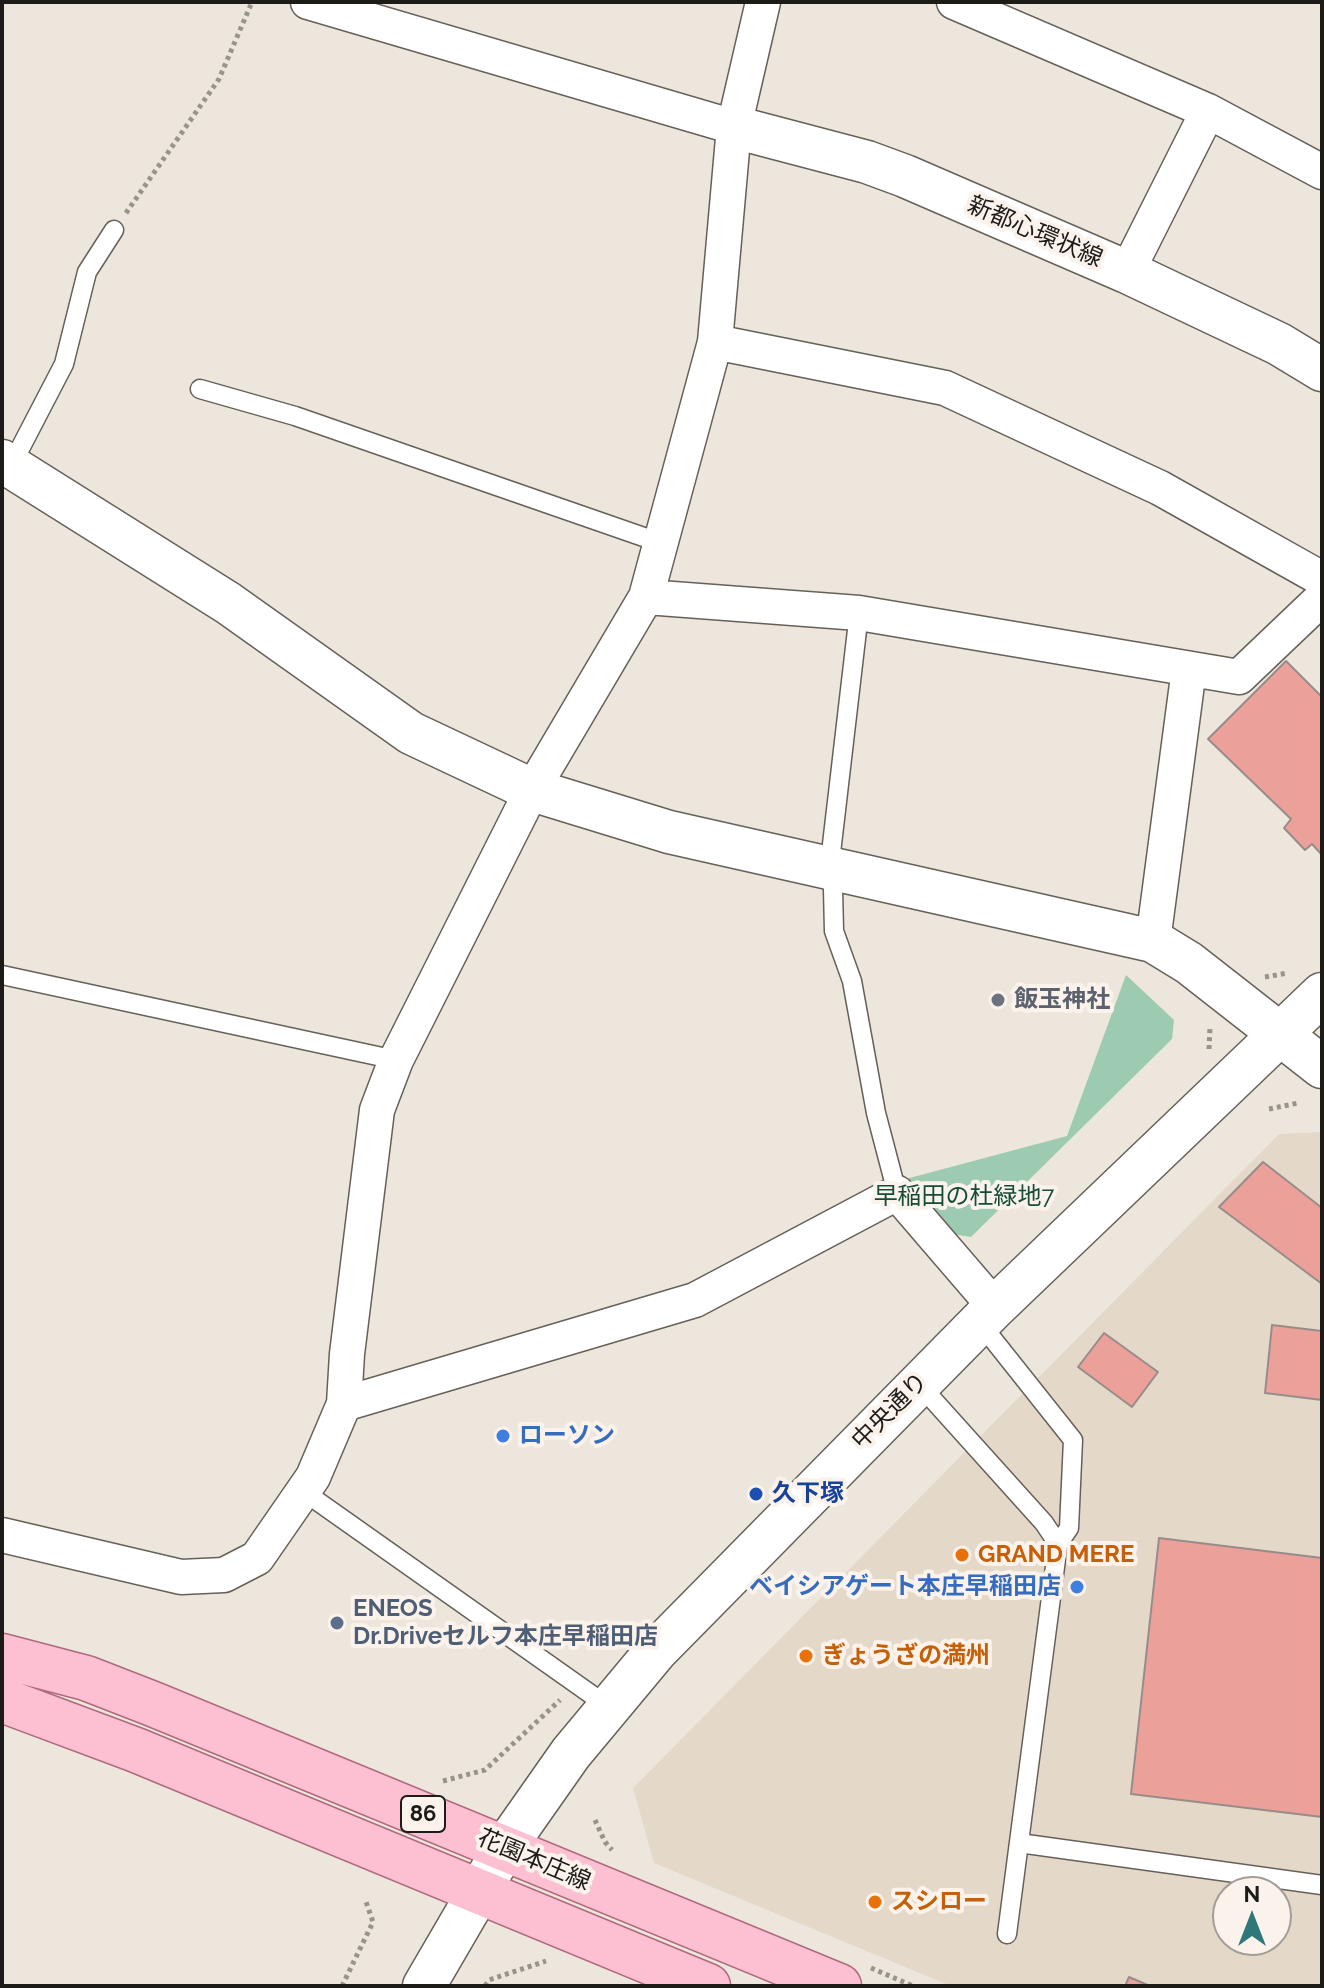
<!DOCTYPE html>
<html>
<head>
<meta charset="utf-8">
<style>
  body { margin:0 }
  #map { position:relative; width:1324px; height:1988px; overflow:hidden; background:#ede6dd; font-family:Raleway,sans-serif }
  canvas { display:block }
  .frame { position:absolute; inset:0; border:4px solid #1d1b18; pointer-events:none }
  .north { position:absolute; left:1212px; top:1876px; width:80px; height:80px; box-sizing:border-box; background:#fbf3eb; border:2px solid #a29d97; border-radius:50%; rotate:0deg; font-size:22px; font-weight:700; line-height:32px; text-align:center; color:#1d1b18 }
  .north::after { content:''; display:block; margin:auto; width:28px; height:36px; background:#2e7879; clip-path:polygon(50% 0,100% 100%,50% 72%,0 100%) }
</style>
</head>
<body>
<div id="map">
<canvas width="1324" height="1988"></canvas>
<div class="frame"></div>
<div class="north">N</div>
</div>
<script>
const context = document.querySelector('canvas').getContext('2d');
context.lineJoin = 'round';
function fillPath(path, color) { context.fillStyle = color; context.fill(path, 'evenodd'); }
const shape = rows => new Path2D(rows.map(r => 'M' + r).join(''));
function strokePath(path, color, width, dash) { context.strokeStyle = color; context.lineWidth = width; context.lineCap = dash ? 'butt' : 'round'; context.setLineDash(dash || []); context.stroke(path); }
function write(font, color, halo, rows, align = 'center') {
  context.font = font + ' Raleway,"Noto Sans JP",sans-serif'; context.lineWidth = 8; context.setLineDash([]); context.textBaseline = 'middle'; context.strokeStyle = halo; context.fillStyle = color; for (const [text, x, y, turn = 0] of rows) {
    context.save(); context.translate(x, y); context.rotate((+turn || 0) * Math.PI / 180); context.textAlign = isNaN(turn) ? turn : align; if (halo) context.strokeText(text, 0, 0); context.fillText(text, 0, 0); context.restore();
  }
}
fillPath(shape([
  [1322,1132,1322,1986,951,1986,654,1863,633,1788,1279,1134],
  [1228,1892,1276,1892,1276,1940,1228,1940]
]), '#e4d8c9');
fillPath(shape([
  [1126,975,1174,1020,1172,1039,971,1237,952,1234,902,1180,1067,1136]
]), '#9dcbb1');
const building = shape([
  [1286,661,1322,697,1322,855,1312,844,1305,850,1284,828,1291,819,1208,739,1286,661],
  [1263,1162,1322,1208,1322,1284,1219,1207,1263,1162],
  [1272,1325,1322,1331,1322,1400,1265,1393,1272,1325],
  [1104,1333,1158,1372,1132,1407,1078,1367,1104,1333],
  [1159,1538,1322,1558,1322,1817,1131,1794,1159,1538],
  [1129,1977,1150,1986,1125,1986,1129,1977]
]);
fillPath(building, '#eba19a');
strokePath(building, '#988c8b', 2);
const service = shape([
  [200,389,295,416,661,543],
  [11,466,64,364,87,272,114,230],
  [859,613,829,870,833,889,834,931,852,981,876,1113,897,1193],
  [2,975,396,1060],
  [980,1323,1073,1440,1069,1528,1058,1544,1007,1934],
  [918,1383,1044,1523,1058,1544],
  [303,1491,609,1707],
  [1019,1843,1322,1885]
]);
const minor = shape([
  [308,2,734,127],
  [954,2,1208,111,1322,172],
  [1127,272,1208,111],
  [715,342,945,388,1160,488,1322,579],
  [646,597,859,613,1239,677,1322,598],
  [1153,941,1189,669],
  [344,1404,695,1300,897,1193,995,1307],
  [2,1535,181,1577,224,1575,257,1558,313,1477,344,1404,347,1354,377,1110,396,1060,532,790,646,597,715,342,734,127,763,2]
]);
const tertiary = shape([
  [734,127,867,162,905,176,1127,272,1279,344,1322,370],
  [2,461,228,603,411,733,532,790,669,832,1153,941,1189,963,1322,1067],
  [424,1986,505,1847,571,1753,656,1651,995,1307,1322,994]
]);
const primary = shape([
  [2,1656,86,1678,153,1704,839,1986],
  [2,1700,136,1750,708,1986]
]);
strokePath(service, '#666059', 21);
strokePath(minor, '#666059', 37);
strokePath(tertiary, '#666059', 45);
strokePath(primary, '#ae6a7d', 47);
strokePath(shape([
  [126,213,219,79,252,2],
  [1265,977,1288,973],
  [1209,1049,1210,1028],
  [1269,1109,1298,1103],
  [443,1781,485,1770,560,1700],
  [595,1820,605,1842,612,1850],
  [871,1968,913,1986],
  [342,1986,373,1922,365,1899],
  [485,1986,489,1980,546,1961]
]), '#98938c', 5, [4, 4]);
strokePath(service, '#fff', 18);
strokePath(minor, '#fff', 34);
strokePath(tertiary, '#fff', 42);
strokePath(primary, '#fdbfd2', 44);
for (const [x, y, r, color] of [
  [998,1000,8,"#6b7280"],
  [503,1436,8,"#3f7fe0"],
  [756,1494,8,"#1a4fb4"],
  [962,1555,8,"#e8710a"],
  [1077,1587,8,"#3f7fe0"],
  [337,1623,8,"#5c6f8a"],
  [806,1656,8,"#e8710a"],
  [875,1902,8,"#e8710a"]
]) { const dot = new Path2D(); dot.arc(x, y, r, 0, 2 * Math.PI); context.fillStyle = color; context.fill(dot); strokePath(dot, '#fbf3eb', 3); }
for (const [x, y, w] of [
  [423,1814,44]
]) { const box = new Path2D(); box.roundRect(x - w / 2, y - 18, w, 36, 6); context.fillStyle = '#fbf3eb'; context.fill(box); strokePath(box, '#1d1b18', 2); }
write('bold 22px', '#1d1b18', null, [
  ["86",423,1814]
]);
write('24px', '#1d1b18', '#fbf3eb', [
  ["新都心環状線",1035,232,23],
  ["中央通り",890,1411,-45],
  ["花園本庄線",534,1860,23]
]);
write('bold 24px', '#5b616d', '#fbf3eb', [
  ["飯玉神社",1014,1000]
], 'left');
write('24px', '#144c34', '#fbf3eb', [
  ["早稲田の杜緑地7",964,1197]
]);
write('bold 24px', '#366cbe', '#fbf3eb', [
  ["ローソン",519,1436],
  ["ベイシアゲート本庄早稲田店",1061,1587,"right"]
], 'left');
write('bold 24px', '#164399', '#fbf3eb', [
  ["久下塚",772,1494]
], 'left');
write('bold 24px', '#c56008', '#fbf3eb', [
  ["GRAND MERE",978,1555],
  ["ぎょうざの満州",822,1656],
  ["スシロー",891,1902]
], 'left');
write('bold 24px', '#4e5e75', '#fbf3eb', [
  ["ENEOS",353,1609],
  ["Dr.Driveセルフ本庄早稲田店",353,1637]
], 'left');
</script>
</body>
</html>
